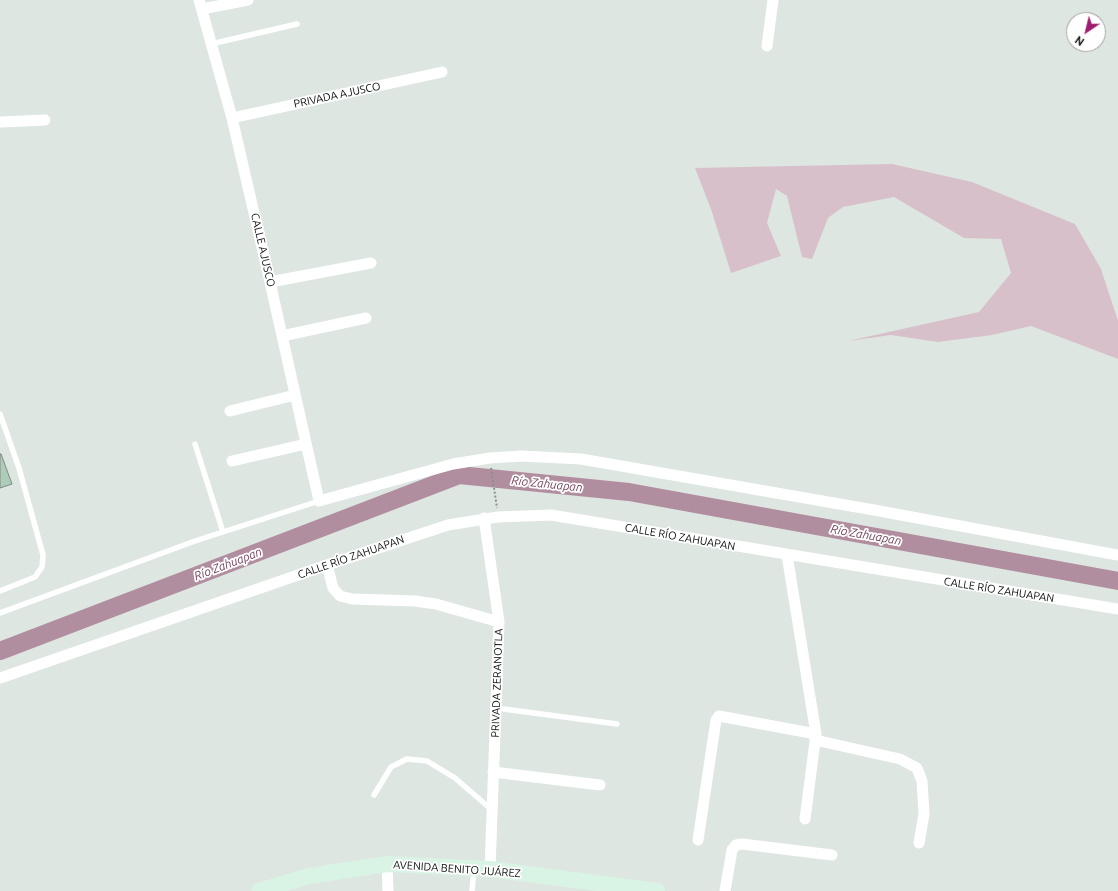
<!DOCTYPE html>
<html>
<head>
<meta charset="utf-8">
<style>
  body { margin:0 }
  #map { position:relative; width:1118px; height:891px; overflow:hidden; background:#dee6e1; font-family:Ubuntu,sans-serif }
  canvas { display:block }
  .north { position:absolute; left:1066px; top:12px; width:40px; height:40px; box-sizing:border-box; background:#fff; border:1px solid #9e9f9f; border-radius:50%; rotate:215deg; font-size:11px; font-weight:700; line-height:16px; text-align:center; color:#0d100e }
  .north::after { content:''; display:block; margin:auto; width:14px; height:18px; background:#9f1d6e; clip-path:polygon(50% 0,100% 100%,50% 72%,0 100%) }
</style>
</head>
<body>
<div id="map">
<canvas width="1118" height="891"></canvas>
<div class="north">N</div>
</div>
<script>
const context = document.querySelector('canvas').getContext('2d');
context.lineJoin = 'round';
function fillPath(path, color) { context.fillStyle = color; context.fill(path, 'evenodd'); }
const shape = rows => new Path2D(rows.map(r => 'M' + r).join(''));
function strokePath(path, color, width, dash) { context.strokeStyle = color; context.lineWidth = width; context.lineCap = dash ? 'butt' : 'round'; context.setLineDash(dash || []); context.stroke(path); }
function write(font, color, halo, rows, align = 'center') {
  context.font = font + ' Ubuntu,sans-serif'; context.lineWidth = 3.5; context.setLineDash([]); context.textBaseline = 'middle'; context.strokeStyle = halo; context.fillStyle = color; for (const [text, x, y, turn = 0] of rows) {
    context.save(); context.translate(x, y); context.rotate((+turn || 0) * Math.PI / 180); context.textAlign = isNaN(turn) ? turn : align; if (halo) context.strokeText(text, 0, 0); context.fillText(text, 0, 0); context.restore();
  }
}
fillPath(shape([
  [892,164,972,182,1075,224,1101,269,1118,321,1118,359,1031,326,992,335,938,342,891,335,848,341,979,312,1011,273,1001,239,964,238,894,197,843,207,828,218,812,259,802,257,787,196,776,189,767,223,781,256,731,273,711,209,695,168]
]), '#d7c0ca');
strokePath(shape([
  [0,651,459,475,629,492,1118,581]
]), '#b18e9f', 18);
const building = shape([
  [0,454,1,454,12,484,0,488,0,454]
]);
fillPath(building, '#acceb9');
strokePath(building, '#818883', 1);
strokePath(shape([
  [491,468,497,508]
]), '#8a908c', 2, [2, 2]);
strokePath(shape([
  [211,44,297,24],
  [0,414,19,468,43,555,42,567,35,577,0,591],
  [195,444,223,532],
  [0,613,195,541,319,501],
  [496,708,617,724],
  [374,795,391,767,407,759,427,761,455,778,492,810],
  [472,891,474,869]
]), '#fff', 5.5);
strokePath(shape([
  [199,0,232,118,270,282,319,501,453,464,490,458,521,456,581,459,874,510,1118,555],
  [202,9,248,0],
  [767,46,773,0],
  [232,118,442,72],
  [0,122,45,120],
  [270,282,371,263],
  [282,336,366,318],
  [230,411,295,395],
  [232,461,306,444],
  [484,518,499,622,490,869],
  [787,555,816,734,805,819],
  [327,565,333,588,340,596,352,599,415,601,436,604,499,622],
  [0,678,327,565,448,525,498,517,551,515,1118,609],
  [815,740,900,759,917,768,922,781,924,814,919,843],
  [493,772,600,785],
  [698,840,716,720,719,716,816,734],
  [387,864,388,891],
  [725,891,732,850,736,845,742,844,832,855]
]), '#fff', 11);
strokePath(shape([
  [259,891,309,876,387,864,490,869,657,891]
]), '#d9f4e5', 16);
write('11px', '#0d100e', '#fff', [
  ["PRIVADA AJUSCO",337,95,-12],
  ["CALLE AJUSCO",263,250,77],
  ["CALLE RÍO ZAHUAPAN",680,537,10],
  ["CALLE RÍO ZAHUAPAN",351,557,-19],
  ["CALLE RÍO ZAHUAPAN",999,590,9],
  ["PRIVADA ZERANOTLA",497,683,-88],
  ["AVENIDA BENITO JUÁREZ",457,869,4]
]);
write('italic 12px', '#77455f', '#fff', [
  ["Río Zahuapan",547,484,6],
  ["Río Zahuapan",866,535,10],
  ["Río Zahuapan",228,564,-21]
]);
</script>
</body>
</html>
